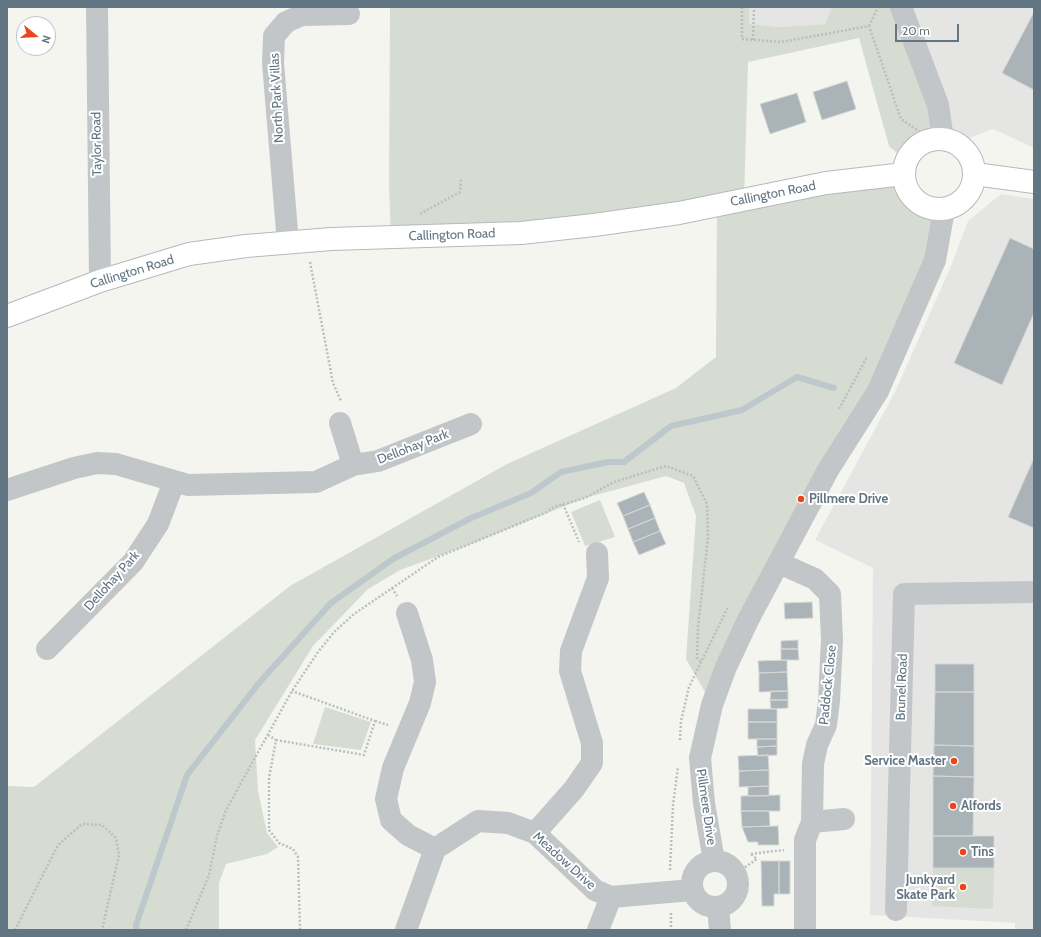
<!DOCTYPE html>
<html>
<head>
<meta charset="utf-8">
<style>
  body { margin:0 }
  #map { position:relative; width:1041px; height:937px; overflow:hidden; background:#f5f5f0; font-family:Cabin,sans-serif }
  canvas { display:block }
  .frame { position:absolute; inset:0; border:8px solid #627583; pointer-events:none }
  .north { position:absolute; left:16px; top:16px; width:40px; height:40px; box-sizing:border-box; background:#fff; border:1px solid #c0c8cd; border-radius:50%; rotate:108deg; font-size:11px; font-weight:700; line-height:16px; text-align:center; color:#627583 }
  .north::after { content:''; display:block; margin:auto; width:14px; height:18px; background:#eb461b; clip-path:polygon(50% 0,100% 100%,50% 72%,0 100%) }
  .scale { position:absolute; left:895px; top:24px; width:64px; height:18px; box-sizing:border-box; border:2px solid #627583; border-top:0; padding-left:5px; font-size:12px; line-height:14px; white-space:nowrap; color:#627583; -webkit-text-stroke:3px #fff; paint-order:stroke }
</style>
</head>
<body>
<div id="map">
<canvas width="1041" height="937"></canvas>
<div class="frame"></div>
<div class="north">N</div>
<div class="scale">20 m</div>
</div>
<script>
const context = document.querySelector('canvas').getContext('2d');
context.lineJoin = 'round';
function fillPath(path, color) { context.fillStyle = color; context.fill(path, 'evenodd'); }
const shape = rows => new Path2D(rows.map(r => 'M' + r).join(''));
function strokePath(path, color, width, dash) { context.strokeStyle = color; context.lineWidth = width; context.lineCap = dash ? 'butt' : 'round'; context.setLineDash(dash || []); context.stroke(path); }
function write(font, color, halo, rows, align = 'center') {
  context.font = font + ' Cabin,sans-serif'; context.lineWidth = 4; context.setLineDash([]); context.textBaseline = 'middle'; context.strokeStyle = halo; context.fillStyle = color; for (const [text, x, y, turn = 0] of rows) {
    context.save(); context.translate(x, y); context.rotate((+turn || 0) * Math.PI / 180); context.textAlign = isNaN(turn) ? turn : align; if (halo) context.strokeText(text, 0, 0); context.fillText(text, 0, 0); context.restore();
  }
}
fillPath(shape([
  [749,7,832,7,825,24,780,27,749,24],
  [901,7,1034,7,1034,148,993,129,957,143,943,139],
  [1001,194,1034,199,1034,930,1015,930,1015,923,870,915,873,568,815,540,895,392,951,266,968,221]
]), '#e5e6e4');
fillPath(shape([
  [390,7,749,7,749,24,780,27,825,24,832,7,901,7,943,139,930,139,923,142,914,149,906,161,889,146,859,38,748,62,744,200,904,174,906,189,917,202,930,209,944,210,908,324,706,694,686,659,696,516,684,483,666,476,585,498,466,546,400,570,368,589,313,646,255,740,258,791,267,833,278,847,267,854,226,864,219,883,219,930,7,930,7,786,34,787,290,586,507,464,676,388,716,357,717,205,391,237,389,187],
  [600,500,615,537,585,546,571,512],
  [325,707,371,722,361,750,313,744],
  [933,868,994,868,993,909,932,906]
]), '#d6dcd1');
strokePath(shape([
  [137,930,136,925,187,775,259,683,331,603,393,559,469,519,531,493,561,472,608,462,624,462,671,426,742,410,797,377,834,388]
]), '#bdc8cd', 6);
const building = shape([
  [1034,12,1034,90,1002,73,1034,12],
  [847,81,856,109,822,120,813,92,847,81],
  [797,93,806,122,770,134,760,104,797,93],
  [1010,238,1034,249,1034,313,1002,385,954,363,1010,238],
  [1034,458,1034,528,1008,517,1034,458],
  [644,492,650,505,623,516,617,503,644,492],
  [650,505,655,518,628,529,623,516,650,505],
  [655,518,660,531,633,542,628,529,655,518],
  [660,531,666,544,639,555,633,542,660,531],
  [812,602,813,618,785,619,784,603,812,602],
  [798,640,798,649,781,649,781,641,798,640],
  [781,649,798,649,799,660,781,660,781,649],
  [787,660,787,672,759,673,758,661,787,660],
  [935,664,974,664,974,692,935,692,935,664],
  [787,672,788,691,759,692,759,673,787,672],
  [771,691,788,691,788,700,770,700,771,691],
  [935,692,974,692,974,746,934,745,935,692],
  [770,700,788,700,788,708,771,709,770,700],
  [748,709,777,709,777,722,748,722,748,709],
  [748,722,777,722,777,739,748,739,748,722],
  [757,739,777,739,777,746,757,747,757,739],
  [934,745,974,746,974,777,933,776,934,745],
  [777,746,777,755,758,756,757,747,777,746],
  [768,755,769,770,739,771,738,756,768,755],
  [769,770,769,786,739,787,739,771,769,770],
  [933,776,974,777,973,836,933,836,933,776],
  [769,786,769,796,748,796,748,787,769,786],
  [780,795,780,811,741,811,741,796,780,795],
  [741,811,769,811,770,826,742,827,741,811],
  [778,826,779,845,758,845,758,842,748,842,742,827,778,826],
  [933,836,994,836,994,868,933,868,933,836],
  [761,861,779,861,779,894,774,894,774,906,762,906,761,861],
  [779,861,790,861,790,894,779,894,779,861]
]);
fillPath(building, '#aab3b7');
strokePath(building, '#d6d6d3', 1);
const major = shape([
  '904 174a35 35 0 1 1 70 0a35 35 0 1 1-70 0Z',
  [975,174,1034,182],
  [7,316,100,281,189,254,246,246,331,239,521,233,594,225,679,213,826,183,904,174]
]);
strokePath(major, '#b5b9bd', 24);
strokePath(shape([
  [742,7,742,39,781,42,869,26,901,119,920,132],
  [869,26,878,7],
  [753,40,754,7],
  [420,214,460,192,461,179],
  [310,262,333,383,341,401],
  [839,409,867,357],
  [563,504,579,542],
  [392,588,397,596],
  [375,721,388,725],
  [268,735,276,740,269,778,269,830,279,843,293,849,298,857,300,930],
  [276,740,364,755,375,721,292,691],
  [680,740,681,721,689,687,728,607],
  [751,854,784,850],
  [670,870,673,805,678,767],
  [735,874,757,859,751,854],
  [671,913,671,930],
  [15,930,58,845,82,824,102,825,116,838,119,855,102,930],
  [186,930,209,875,217,836,226,810,292,691,318,652,334,632,354,614,438,557,545,513,554,507,585,498,614,482,666,466,693,476,707,504,708,538,698,627,697,658,701,662]
]), '#bbbec0', 2.5, [2, 2]);
strokePath(shape([
  [97,7,100,281],
  [901,7,938,105,943,139],
  [288,243,273,63,274,36,286,22,302,15,349,14],
  [340,423,353,465],
  [7,490,74,468,97,463,116,464,188,485,316,482,353,465,378,461,471,424],
  [779,563,815,579,830,594,832,639,829,701,826,725,817,745,813,764,812,822,805,840,805,930],
  [407,613,422,660,425,682,420,703,393,768,386,799,391,820,408,835,435,849],
  [47,649,133,562,158,524,174,482],
  [812,822,844,819],
  [535,833,574,789,592,763,592,743,570,671,571,651,598,578,597,553],
  '692 884a23 23 0 1 1 46 0a23 23 0 1 1-46 0Z',
  [714,861,704,803,700,758,712,705,726,667,748,620,828,470,878,391,935,260,944,210],
  [718,908,720,930],
  [896,910,904,594,1034,592],
  [406,930,435,849,478,821,508,823,535,833,595,890,611,897,692,890],
  [598,930,611,897]
]), '#c2c6c9', 22);
strokePath(major, '#fff', 22);
for (const [x, y, r, color] of [
  [801,499,4,"#eb461b"],
  [954,761,4,"#eb461b"],
  [953,806,4,"#eb461b"],
  [963,852,4,"#eb461b"],
  [963,887,4,"#eb461b"]
]) { const dot = new Path2D(); dot.arc(x, y, r, 0, 2 * Math.PI); context.fillStyle = color; context.fill(dot); strokePath(dot, '#fff', 1.5); }
write('13px', '#627583', '#fff', [
  ["North Park Villas",277,98,-93],
  ["Taylor Road",97,144,-91],
  ["Callington Road",773,194,-11],
  ["Callington Road",452,235,-2],
  ["Callington Road",132,272,-17],
  ["Dellohay Park",413,447,-21],
  ["Dellohay Park",112,581,-48],
  ["Paddock Close",828,685,-84],
  ["Brunel Road",902,687,-88],
  ["Pillmere Drive",706,807,82],
  ["Meadow Drive",564,861,42]
]);
write('bold 13px', '#627583', '#fff', [
  ["Pillmere Drive",809,499],
  ["Service Master",946,761,"right"],
  ["Alfords",961,806],
  ["Tins",971,852],
  ["Junkyard",955,880,"right"],
  ["Skate Park",955,895,"right"]
], 'left');
</script>
</body>
</html>
